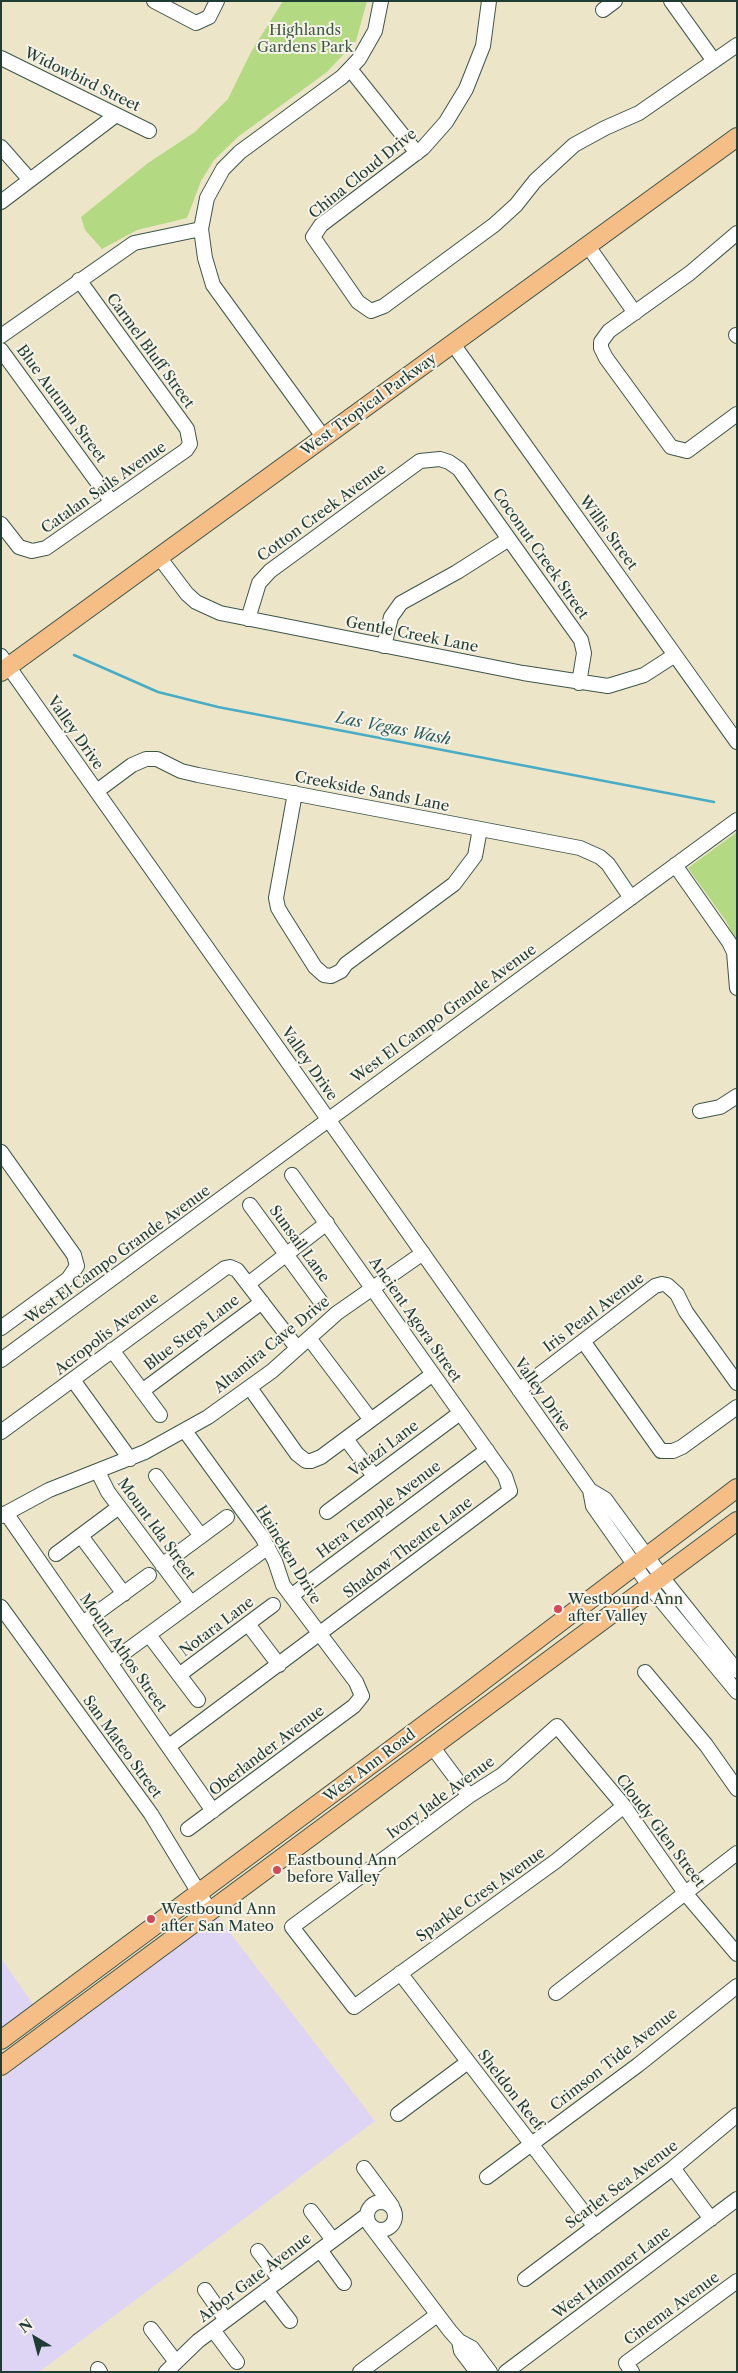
<!DOCTYPE html>
<html>
<head>
<meta charset="utf-8">
<style>
  body { margin:0 }
  #map { position:relative; width:738px; height:2373px; overflow:hidden; background:#ede5c8; font-family:"Libre Caslon Text",serif }
  canvas { display:block }
  .frame { position:absolute; inset:0; border:2px solid #1f3d34; pointer-events:none }
  .north { position:absolute; left:10px; top:2313px; width:50px; height:50px; -webkit-text-stroke:4px #f7f3e8; paint-order:stroke; rotate:323deg; font-size:14px; font-weight:700; line-height:20px; text-align:center; color:#1f3d34 }
  .north::after { content:''; display:block; margin:auto; width:18px; height:22px; background:#1f3d34; clip-path:polygon(50% 0,100% 100%,50% 72%,0 100%) }
</style>
</head>
<body>
<div id="map">
<canvas width="738" height="2373"></canvas>
<div class="frame"></div>
<div class="north">N</div>
</div>
<script>
const context = document.querySelector('canvas').getContext('2d');
context.lineJoin = 'round';
function fillPath(path, color) { context.fillStyle = color; context.fill(path, 'evenodd'); }
const shape = rows => new Path2D(rows.map(r => 'M' + r).join(''));
function strokePath(path, color, width, dash) { context.strokeStyle = color; context.lineWidth = width; context.lineCap = dash ? 'butt' : 'round'; context.setLineDash(dash || []); context.stroke(path); }
function write(font, color, halo, rows, align = 'center') {
  context.font = font + ' "Libre Caslon Text",serif'; context.lineWidth = 4; context.setLineDash([]); context.textBaseline = 'middle'; context.strokeStyle = halo; context.fillStyle = color; for (const [text, x, y, turn = 0] of rows) {
    context.save(); context.translate(x, y); context.rotate((+turn || 0) * Math.PI / 180); context.textAlign = isNaN(turn) ? turn : align; if (halo) context.strokeText(text, 0, 0); context.fillText(text, 0, 0); context.restore();
  }
}
fillPath(shape([
  [217,1916,375,2121,39,2372,1,2372,1,2079],
  [1,1958,35,2007,1,2030]
]), '#ded5f5');
fillPath(shape([
  [283,1,367,1,356,41,327,72,239,136,214,160,201,181,187,218,137,230,102,249,85,230,81,217,148,163,195,132,228,99,251,52],
  [737,832,737,943,726,921,688,868]
]), '#b3d982');
strokePath(shape([
  [74,655,158,692,218,707,714,802]
]), '#47adc7', 2.5);
const minor = shape([
  [154,1,196,23,209,17,217,1],
  [489,1,483,46,466,89,446,122,423,148,321,225,313,237,358,302,371,311,384,306,494,225,516,205,535,181,574,145,605,128,639,113,737,45],
  [671,1,714,61],
  [603,10,615,1],
  [1,58,149,131],
  [350,69,417,153],
  [1,147,30,180],
  [1,202,116,115],
  [737,233,690,273,609,331,601,342,601,348,606,358,671,447,687,451,737,414],
  [588,246,635,313],
  [736,335,737,336],
  [1,336,134,243,201,229],
  [453,344,737,742],
  [1,350,111,501],
  [324,438,213,285,205,258,201,229,207,198,223,169,240,152,342,77,359,59,375,31,381,1],
  [1,524,19,547,32,551,46,548,186,450,190,444,187,429,79,280],
  [159,557,187,594,196,602,220,613,523,673,608,686,644,675,675,655],
  [248,619,259,583,270,571,420,461,440,459,449,462,459,469,581,640,584,653,579,683],
  [384,646,391,617,401,603,457,572,509,539],
  [1,656,590,1490,605,1499,662,1577,737,1671],
  [97,791,132,765,146,759,157,759,181,771,198,775,580,848,600,857,608,864,631,898],
  [295,793,276,898,278,908,284,918,315,967,324,975,331,976,341,971,346,964,454,884,475,856,480,829],
  [675,865,729,942,734,952,737,988],
  [700,1111,720,1107,737,1096],
  [1,1152,74,1255,77,1266,68,1279,1,1328],
  [250,1205,321,1302],
  [248,1284,327,1223],
  [309,1338,371,1420],
  [583,1341,661,1451,673,1451,682,1447,737,1407],
  [112,1350,160,1415],
  [1,1360,737,820],
  [73,1380,130,1459],
  [250,1388,297,1454,306,1461,311,1461,321,1457,433,1374],
  [519,1390,655,1286,662,1284,667,1285,677,1294,686,1312,737,1383],
  [142,1391,262,1302],
  [185,1431,262,1537,275,1561,283,1585,356,1682,362,1696,354,1706,188,1829],
  [1,1432,225,1268,230,1267,237,1270,297,1348],
  [346,1439,374,1476],
  [98,1472,108,1492,191,1603],
  [156,1476,201,1536],
  [590,1490,593,1506,650,1587,737,1692],
  [327,1512,460,1413],
  [6,1513,213,1811],
  [1,1516,49,1490,145,1452,208,1417,272,1371,337,1313,423,1253],
  [81,1536,124,1594],
  [56,1554,119,1507],
  [162,1565,227,1517],
  [291,1596,487,1450],
  [1,1607,151,1814,210,1911],
  [83,1623,149,1575],
  [248,1624,279,1665],
  [149,1635,198,1700],
  [110,1663,268,1547],
  [645,1672,706,1745,737,1789],
  [179,1675,273,1605],
  [431,1745,469,1796],
  [169,1746,510,1491,505,1476,292,1175],
  [624,1806,556,1861,354,2007,292,1927,469,1796,502,1775,557,1726,624,1806,685,1893,737,1954],
  [400,1973,595,2227],
  [556,1993,737,1853],
  [398,2114,468,2062],
  [364,2168,392,2206],
  [673,2168,711,2219],
  [487,2177,638,2065,737,1986],
  '367 2216a14 14 0 1 1 28 0a14 14 0 1 1-28 0Z',
  [311,2211,333,2240],
  [370,2225,450,2331,459,2341,472,2348,490,2372],
  [320,2250,344,2283],
  [258,2251,280,2280],
  [525,2279,673,2168,737,2115],
  [205,2290,226,2320],
  [266,2290,290,2321],
  [151,2329,176,2362],
  [213,2330,237,2362],
  [459,2341,461,2351,477,2372],
  [98,2369,100,2372],
  [166,2372,198,2341,367,2215],
  [360,2372,437,2315],
  [506,2372,737,2199],
  [632,2372,626,2363,737,2281]
]);
const major = shape([
  [1,672,737,137],
  [1,2040,467,1693,737,1488],
  [1,2066,737,1521]
]);
strokePath(minor, '#3e564a', 16);
strokePath(major, '#3e564a', 20);
strokePath(minor, '#fff', 14);
strokePath(major, '#f6be87', 18);
for (const [x, y, r, color] of [
  [558,1609,5,"#d1495b"],
  [277,1870,5,"#d1495b"],
  [151,1919,5,"#d1495b"]
]) { const dot = new Path2D(); dot.arc(x, y, r, 0, 2 * Math.PI); context.fillStyle = color; context.fill(dot); strokePath(dot, '#f7f3e8', 2); }
write('15px', '#3d5c44', '#f7f3e8', [
  ["Highlands",305,31],
  ["Gardens Park",305,48]
]);
write('15px', '#1f3d34', '#f7f3e8', [
  ["Widowbird Street",82,80,26],
  ["China Cloud Drive",363,174,-39],
  ["Carmel Bluff Street",150,351,54],
  ["Blue Autumn Street",61,404,54],
  ["West Tropical Parkway",369,405,-36],
  ["Catalan Sails Avenue",104,488,-35],
  ["Cotton Creek Avenue",322,513,-36],
  ["Willis Street",608,533,54],
  ["Coconut Creek Street",540,554,55],
  ["Gentle Creek Lane",412,635,11],
  ["Valley Drive",75,733,55],
  ["Creekside Sands Lane",372,792,11],
  ["West El Campo Grande Avenue",444,1014,-36],
  ["Valley Drive",309,1064,55],
  ["Sunsail Lane",299,1244,54],
  ["West El Campo Grande Avenue",118,1255,-36],
  ["Iris Pearl Avenue",594,1313,-37],
  ["Ancient Agora Street",415,1320,55],
  ["Blue Steps Lane",192,1333,-37],
  ["Acropolis Avenue",107,1334,-37],
  ["Altamira Cave Drive",272,1345,-39],
  ["Valley Drive",542,1395,55],
  ["Vatazi Lane",384,1449,-37],
  ["Hera Temple Avenue",379,1510,-37],
  ["Mount Ida Street",156,1529,54],
  ["Shadow Theatre Lane",408,1548,-37],
  ["Heineken Drive",288,1555,59],
  ["Notara Lane",217,1627,-37],
  ["Mount Athos Street",123,1653,55],
  ["San Mateo Street",122,1747,54],
  ["Oberlander Avenue",267,1751,-37],
  ["West Ann Road",370,1766,-37],
  ["Ivory Jade Avenue",441,1798,-36],
  ["Cloudy Glen Street",660,1831,53],
  ["Sparkle Crest Avenue",481,1895,-35],
  ["Crimson Tide Avenue",614,2060,-38],
  ["Sheldon Reef",510,2090,52],
  ["Scarlet Sea Avenue",622,2185,-37],
  ["West Hammer Lane",612,2273,-37],
  ["Arbor Gate Avenue",255,2278,-37],
  ["Cinema Avenue",672,2309,-36]
]);
write('15px', '#1f3d34', '#f7f3e8', [
  ["Westbound Ann",568,1600],
  ["after Valley",568,1617],
  ["Eastbound Ann",287,1861],
  ["before Valley",287,1878],
  ["Westbound Ann",161,1910],
  ["after San Mateo",161,1927]
], 'left');
write('italic 16px', '#2b5f60', '#f7f3e8', [
  ["Las Vegas Wash",393,729,11]
]);
</script>
</body>
</html>
